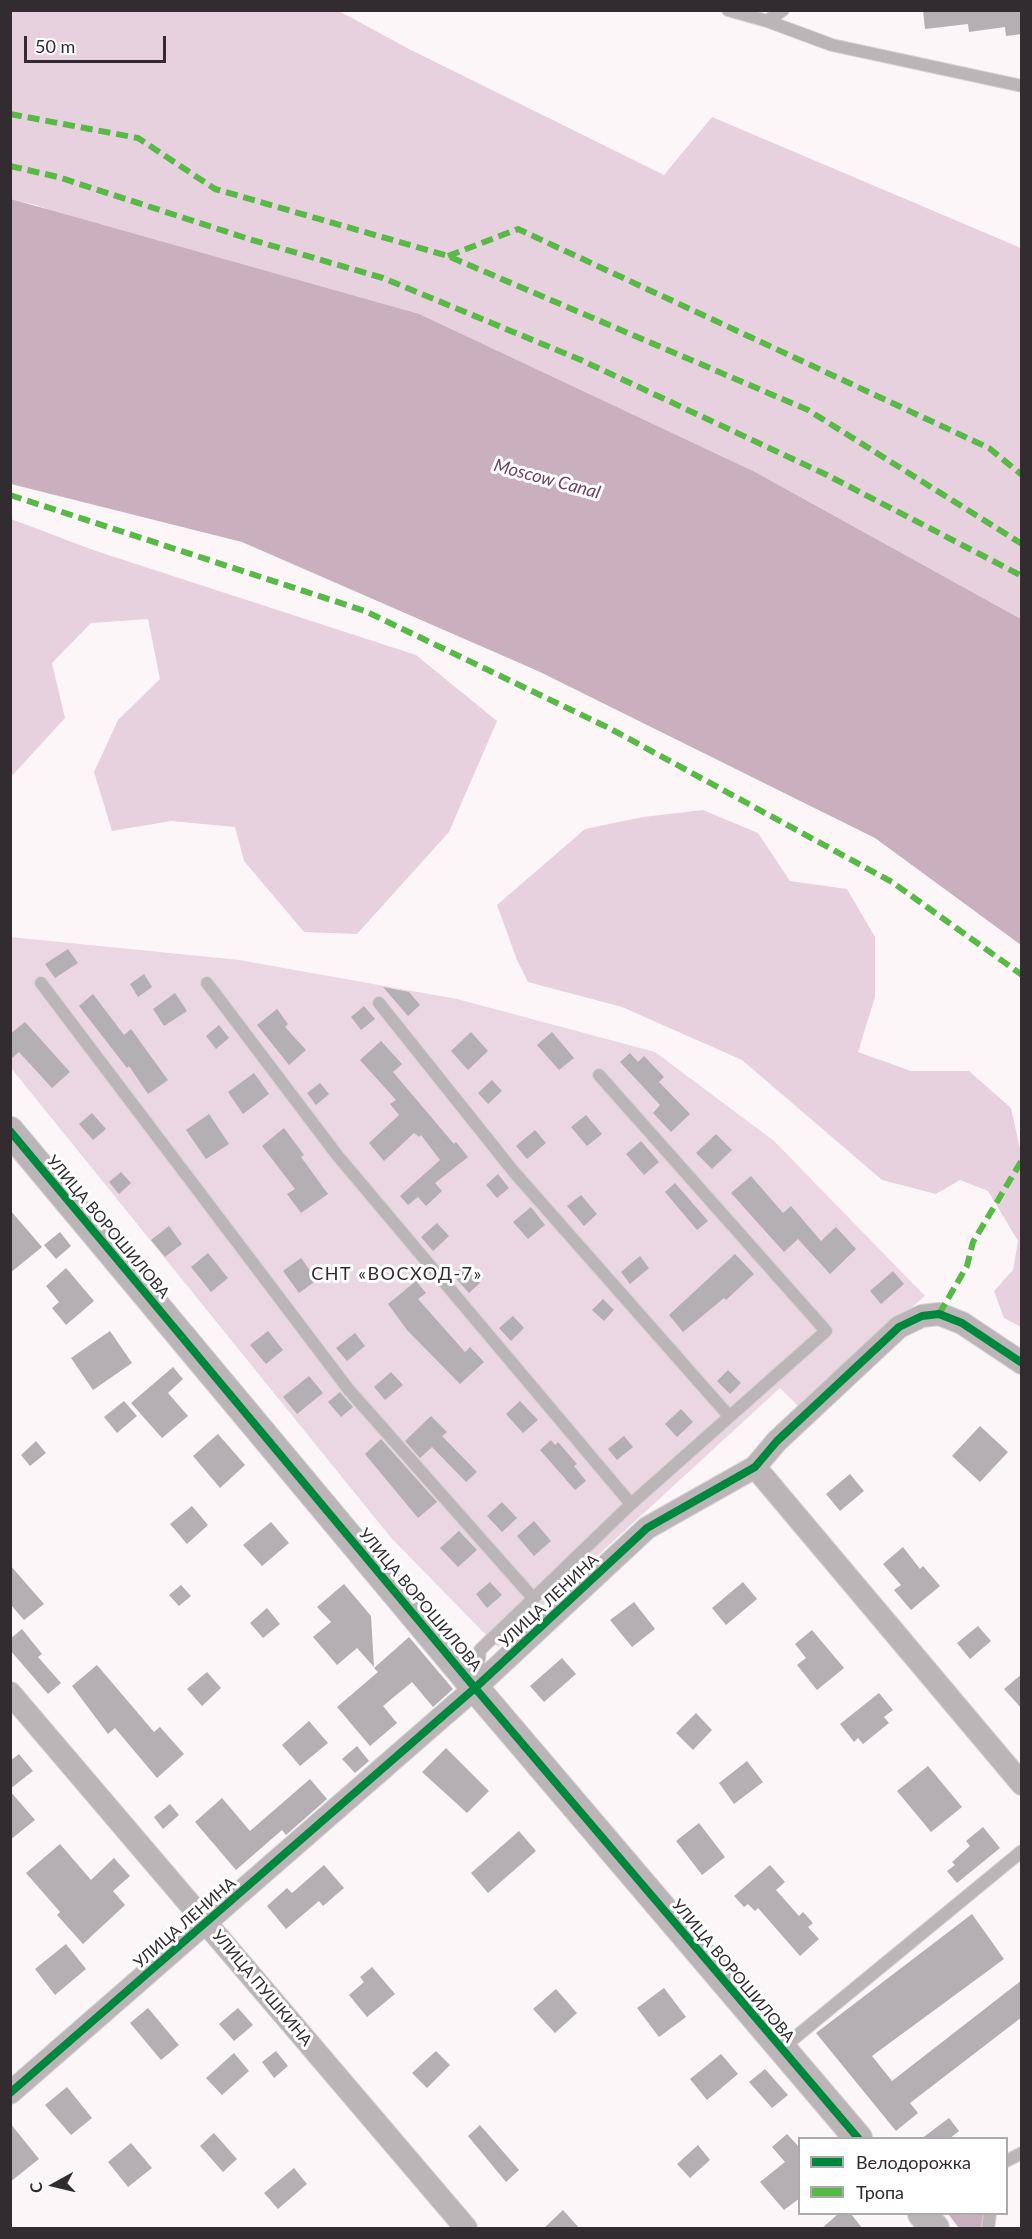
<!DOCTYPE html>
<html>
<head>
<meta charset="utf-8">
<style>
  body { margin:0 }
  #map { position:relative; width:1032px; height:2239px; overflow:hidden; background:#fcf6f9; font-family:Lato,sans-serif }
  canvas { display:block }
  .frame { position:absolute; inset:0; border:12px solid #322b2f; pointer-events:none }
  .legend { position:absolute; left:798px; top:2137px; width:210px; height:78px; box-sizing:border-box; background:#fff; border:2px solid #adaaac; margin:0; padding:8px 10px; list-style:none; font-size:18px; color:#322b2f }
  .legend li { display:flex; align-items:center; gap:12px; height:30px }
  .legend b { width:30px; border:2px solid #adaaac }
  .north { position:absolute; left:24px; top:2155px; width:60px; height:60px; -webkit-text-stroke:4px #fff; paint-order:stroke; rotate:262deg; font-size:16px; font-weight:700; line-height:24px; text-align:center; color:#322b2f }
  .north::after { content:''; display:block; margin:auto; width:21px; height:27px; background:#322b2f; clip-path:polygon(50% 0,100% 100%,50% 72%,0 100%) }
  .scale { position:absolute; left:24px; top:36px; width:142px; height:27px; box-sizing:border-box; border:3px solid #322b2f; border-top:0; padding-left:8px; font-size:18px; line-height:21px; white-space:nowrap; color:#322b2f; -webkit-text-stroke:4px #fff; paint-order:stroke }
</style>
</head>
<body>
<div id="map">
<canvas width="1032" height="2239"></canvas>
<div class="frame"></div>
<ul class="legend">
<li><b style="height:8px;background:#00873e"></b>Велодорожка</li>
<li><b style="height:8px;background:#58b947"></b>Тропа</li>
</ul>
<div class="north">С</div>
<div class="scale">50 m</div>
</div>
<script>
const context = document.querySelector('canvas').getContext('2d');
context.lineJoin = 'round';
function fillPath(path, color) { context.fillStyle = color; context.fill(path, 'evenodd'); }
const shape = rows => new Path2D(rows.map(r => 'M' + r).join(''));
function strokePath(path, color, width, dash) { context.strokeStyle = color; context.lineWidth = width; context.lineCap = dash ? 'butt' : 'round'; context.setLineDash(dash || []); context.stroke(path); }
function write(font, color, halo, rows, align = 'center') {
  context.font = font + ' Lato,sans-serif'; context.lineWidth = 6; context.setLineDash([]); context.textBaseline = 'middle'; context.strokeStyle = halo; context.fillStyle = color; for (const [text, x, y, turn = 0] of rows) {
    context.save(); context.translate(x, y); context.rotate((+turn || 0) * Math.PI / 180); context.textAlign = isNaN(turn) ? turn : align; if (halo) context.strokeText(text, 0, 0); context.fillText(text, 0, 0); context.restore();
  }
}
fillPath(shape([
  [10,937,239,960,457,999,655,1052,774,1141,925,1296,799,1407,780,1388,498,1647,392,1539,11,1068]
]), '#ead7e2');
fillPath(shape([
  [11,11,339,11,409,49,664,175,712,117,1021,248,1021,619,757,473,36,205,11,199],
  [11,519,96,551,416,655,497,721,449,832,357,934,304,932,244,861,235,827,171,821,112,831,94,772,118,720,160,679,148,619,91,623,52,663,65,718,11,777],
  [703,810,758,833,790,881,847,889,875,937,875,997,858,1052,911,1071,969,1071,1011,1108,1022,1158,1021,1327,1004,1318,994,1291,1013,1270,1018,1241,988,1191,960,1180,936,1194,882,1180,742,1060,622,1007,528,982,517,960,497,905,585,829,643,817]
]), '#e8d1df');
fillPath(shape([
  [11,199,419,314,757,473,1021,619,1021,945,875,838,538,671,242,542,11,484],
  [948,2214,983,2214,983,2228,959,2228]
]), '#caafbe');
fillPath(shape([
  [923,10,1022,10,1022,34,1006,36,1005,27,969,32,968,24,925,29],
  [68,949,78,963,55,978,45,964],
  [144,974,152,987,138,997,130,984],
  [383,987,409,992,420,1005,408,1016],
  [175,993,187,1011,164,1026,153,1009],
  [93,994,124,1035,131,1029,168,1080,148,1094,129,1066,127,1068,79,1006],
  [364,1006,375,1019,361,1030,351,1017],
  [277,1009,288,1024,285,1027,306,1050,289,1065,257,1025],
  [25,1022,70,1072,52,1088,19,1052,10,1060,10,1034],
  [219,1025,229,1038,216,1049,206,1036],
  [471,1032,488,1051,468,1070,451,1051],
  [552,1032,574,1058,559,1070,537,1045],
  [381,1041,402,1064,393,1072,454,1144,456,1142,468,1157,435,1183,442,1191,426,1206,418,1197,408,1205,400,1196,440,1160,421,1135,419,1137,414,1133,384,1161,369,1143,399,1115,390,1104,396,1100,360,1060],
  [630,1053,638,1062,644,1056,664,1077,659,1082,690,1114,671,1132,653,1113,660,1105,620,1062],
  [254,1073,269,1094,243,1114,228,1092],
  [492,1080,502,1091,488,1104,478,1093],
  [320,1083,329,1094,316,1105,307,1093],
  [92,1113,106,1129,93,1140,79,1124],
  [209,1114,229,1144,206,1159,186,1130],
  [586,1115,602,1134,587,1146,571,1127],
  [284,1128,304,1155,301,1157,328,1194,301,1213,287,1194,295,1189,262,1146],
  [535,1130,546,1143,527,1159,516,1146],
  [716,1134,732,1150,712,1169,696,1153],
  [641,1141,659,1162,644,1175,626,1154],
  [121,1172,131,1183,119,1194,109,1182],
  [498,1174,509,1188,497,1198,486,1185],
  [751,1176,783,1213,791,1206,821,1241,836,1227,856,1249,830,1274,798,1239,784,1252,731,1193],
  [675,1183,708,1221,697,1230,665,1192],
  [581,1195,597,1214,584,1226,567,1206],
  [531,1207,545,1225,528,1239,513,1222],
  [10,1210,42,1247,10,1273],
  [437,1223,449,1236,433,1251,421,1237],
  [169,1226,182,1244,165,1257,151,1240],
  [60,1232,71,1246,56,1259,44,1245],
  [208,1253,228,1278,211,1292,191,1267],
  [735,1254,754,1274,726,1300,724,1298,683,1332,669,1315],
  [640,1256,649,1268,630,1284,621,1272],
  [301,1258,317,1280,299,1293,283,1271],
  [464,1266,480,1283,469,1293,453,1275],
  [66,1268,94,1301,66,1325,52,1308,59,1302,46,1286],
  [893,1271,904,1284,881,1304,870,1291],
  [416,1281,426,1293,418,1299,465,1352,470,1347,484,1362,460,1384,407,1330,388,1304],
  [603,1299,614,1310,604,1321,592,1310],
  [513,1316,524,1328,511,1341,499,1328],
  [110,1331,132,1363,93,1390,71,1358],
  [268,1331,283,1350,266,1364,250,1345],
  [355,1333,365,1346,347,1361,336,1348],
  [173,1367,183,1379,168,1393,188,1416,162,1438,131,1403],
  [728,1370,741,1383,730,1394,717,1381],
  [391,1372,403,1385,385,1400,374,1387],
  [309,1376,323,1393,297,1414,283,1397],
  [340,1392,353,1407,341,1417,328,1402],
  [124,1401,137,1416,117,1433,104,1417],
  [520,1401,538,1420,523,1433,506,1414],
  [681,1409,693,1422,677,1437,665,1424],
  [431,1416,447,1432,442,1436,477,1472,466,1482,432,1447,420,1458,405,1441],
  [980,1426,1008,1452,980,1482,952,1456],
  [218,1434,245,1465,220,1488,193,1456],
  [624,1436,633,1447,617,1460,608,1449],
  [381,1439,437,1502,418,1518,365,1454],
  [551,1440,555,1445,558,1442,577,1464,574,1466,586,1481,575,1490,540,1450],
  [36,1441,46,1453,30,1466,21,1455],
  [850,1474,864,1491,840,1511,826,1494],
  [502,1502,517,1518,502,1532,487,1516],
  [192,1506,208,1525,187,1544,170,1524],
  [534,1521,551,1541,534,1556,517,1536],
  [271,1522,289,1543,262,1566,243,1545],
  [459,1531,477,1550,458,1567,440,1548],
  [903,1547,920,1569,923,1566,940,1586,911,1610,894,1590,901,1585,883,1564],
  [10,1565,44,1604,24,1620,10,1604],
  [490,1582,502,1595,487,1608,476,1594],
  [743,1582,757,1599,726,1625,712,1608],
  [344,1584,371,1616,374,1667,357,1648,337,1665,313,1637,331,1622,317,1607],
  [181,1585,191,1596,179,1606,169,1595],
  [634,1602,655,1629,632,1647,610,1620],
  [267,1608,280,1624,263,1638,250,1623],
  [978,1626,991,1641,970,1659,957,1643],
  [22,1629,42,1654,38,1657,61,1683,48,1694,10,1650,10,1639],
  [812,1630,844,1668,817,1690,797,1665,806,1658,795,1644],
  [409,1637,453,1689,433,1707,412,1682,383,1706,397,1723,370,1746,337,1707,378,1672,374,1668],
  [562,1658,576,1674,544,1702,530,1686],
  [97,1665,154,1732,160,1727,184,1754,157,1778,115,1728,108,1734,72,1686],
  [207,1672,221,1688,202,1706,187,1689],
  [1022,1674,1022,1709,1004,1689],
  [879,1693,893,1710,884,1717,889,1723,863,1744,858,1738,854,1742,840,1724],
  [696,1713,712,1730,693,1750,676,1733],
  [309,1721,328,1743,300,1766,282,1745],
  [357,1746,369,1761,355,1773,342,1759],
  [446,1748,489,1791,467,1813,422,1772],
  [19,1754,33,1771,10,1789,10,1761],
  [747,1761,763,1782,734,1804,719,1783],
  [928,1766,962,1807,931,1832,897,1791],
  [310,1779,327,1799,286,1835,282,1830,236,1870,195,1822,222,1798,250,1831],
  [10,1791,35,1820,10,1840],
  [170,1804,179,1815,163,1829,154,1817],
  [699,1823,725,1857,702,1875,676,1841],
  [983,1827,1000,1848,957,1883,947,1871,955,1865,952,1862,970,1846,966,1841],
  [519,1831,536,1851,488,1893,471,1873],
  [60,1844,91,1880,114,1858,130,1876,113,1891,125,1905,83,1944,57,1915,60,1912,26,1873],
  [324,1865,344,1888,323,1906,319,1901,286,1929,267,1906,287,1888,292,1893],
  [770,1865,785,1882,776,1890,799,1916,803,1912,813,1923,808,1927,819,1939,800,1956,758,1908,755,1911,748,1904,744,1907,734,1896],
  [972,1914,1004,1959,872,2056,892,2081,1022,1980,1022,2017,910,2103,918,2113,896,2131,816,2033],
  [66,1944,86,1969,55,1995,35,1969],
  [372,1967,395,1994,367,2017,349,1995,364,1982,360,1977],
  [664,1988,686,2017,659,2037,637,2008],
  [556,1989,577,2013,555,2033,533,2009],
  [148,2008,179,2045,161,2060,130,2023],
  [238,2008,253,2025,234,2041,219,2024],
  [276,2051,288,2066,274,2078,262,2062],
  [436,2051,450,2065,427,2088,412,2073],
  [234,2053,249,2071,222,2095,206,2078],
  [721,2054,738,2074,707,2100,690,2079],
  [765,2069,788,2095,772,2108,749,2082],
  [67,2087,92,2118,71,2135,45,2105],
  [949,2118,959,2131,949,2139,921,2139],
  [10,2123,39,2159,10,2182],
  [480,2125,519,2170,506,2182,468,2136],
  [214,2133,237,2159,223,2172,200,2146],
  [787,2134,800,2148,800,2198,784,2210,760,2182,785,2162,772,2147],
  [131,2143,152,2168,128,2187,108,2162],
  [698,2145,710,2160,690,2178,677,2164],
  [294,2168,307,2184,278,2209,264,2193],
  [563,2210,580,2229,543,2229],
  [838,2214,851,2214,863,2229,821,2229]
]), '#b4afb2');
const service = shape([
  [728,10,767,21,832,45,1022,86],
  [767,21,783,10],
  [41,983,349,1390,533,1598],
  [207,983,337,1155,631,1504],
  [379,1003,514,1172,729,1416],
  [476,1684,480,1650,631,1504,826,1331,599,1075],
  [781,2049,1022,1851],
  [1006,2161,1022,2153],
  [988,2228,990,2214]
]);
const minor = shape([
  [755,1467,1022,1784],
  [10,1693,466,2228],
  [10,2093,475,1688,647,1528,755,1467,777,1441,899,1327,922,1316,939,1314,962,1323,1022,1363]
]);
const tertiary = shape([
  [10,1131,475,1688,858,2138],
  [922,2214,935,2228]
]);
strokePath(service, '#d7d2d5', 14);
strokePath(minor, '#d7d2d5', 24);
strokePath(tertiary, '#d7d2d5', 30);
strokePath(service, '#bbb5b8', 12);
strokePath(minor, '#bbb5b8', 22);
strokePath(tertiary, '#bbb5b8', 28);
strokePath(shape([
  [10,114,138,138,215,189,448,256,808,410,1022,544],
  [10,166,58,177,249,239,383,278,581,360,827,475,1022,576],
  [448,256,518,229,989,448,1022,475],
  [10,495,365,611,611,729,892,882,1022,975],
  [939,1314,967,1266,973,1242,1022,1160]
]), '#58b947', 6, [12, 6]);
strokePath(shape([
  [10,1131,475,1688,858,2138],
  [10,2093,475,1688,647,1528,755,1467,777,1441,899,1327,922,1316,939,1314,962,1323,1022,1363]
]), '#00873e', 8);
write('16px', '#322b2f', '#fff', [
  ["УЛИЦА ВОРОШИЛОВА",108,1227,50],
  ["УЛИЦА ВОРОШИЛОВА",420,1600,50],
  ["УЛИЦА ЛЕНИНА",549,1601,-43],
  ["УЛИЦА ЛЕНИНА",185,1923,-41],
  ["УЛИЦА ВОРОШИЛОВА",733,1971,50],
  ["УЛИЦА ПУШКИНА",262,1988,50]
]);
write('italic 18px', '#714060', '#fff', [
  ["Moscow Canal",547,479,15]
]);
context.letterSpacing = '1.5px';
write('18px', '#322b2f', '#fff', [
  ["СНТ «ВОСХОД-7»",397,1274]
]);
context.letterSpacing = '0px';
</script>
</body>
</html>
